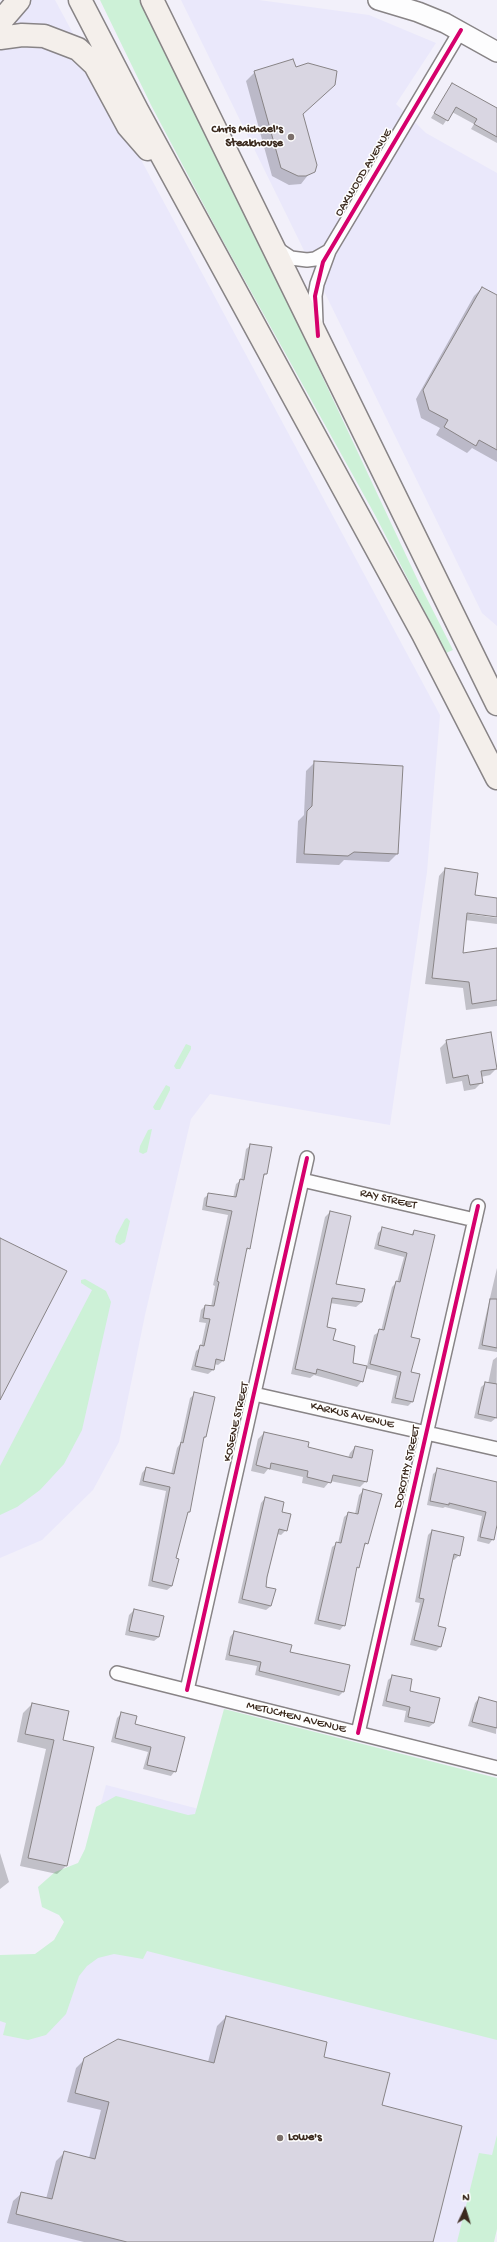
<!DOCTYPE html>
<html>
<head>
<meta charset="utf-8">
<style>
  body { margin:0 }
  #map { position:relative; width:497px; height:2242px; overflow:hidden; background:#f2f0fa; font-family:"Gochi Hand",sans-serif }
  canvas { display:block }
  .north { position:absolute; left:445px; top:2190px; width:40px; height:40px; -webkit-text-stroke:3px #fff; paint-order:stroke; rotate:4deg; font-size:11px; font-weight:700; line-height:16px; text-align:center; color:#3b2a1e }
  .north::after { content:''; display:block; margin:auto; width:14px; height:18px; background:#3b2a1e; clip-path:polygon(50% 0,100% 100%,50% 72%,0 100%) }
</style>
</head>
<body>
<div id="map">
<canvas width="497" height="2242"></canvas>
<div class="north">N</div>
</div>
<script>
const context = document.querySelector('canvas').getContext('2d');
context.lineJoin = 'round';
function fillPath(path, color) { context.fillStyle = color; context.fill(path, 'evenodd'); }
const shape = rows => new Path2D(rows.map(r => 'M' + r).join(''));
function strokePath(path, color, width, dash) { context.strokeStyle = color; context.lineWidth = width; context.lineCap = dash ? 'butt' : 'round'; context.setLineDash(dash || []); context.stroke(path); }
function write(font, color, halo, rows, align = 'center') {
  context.font = font + ' "Gochi Hand",sans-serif'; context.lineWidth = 3; context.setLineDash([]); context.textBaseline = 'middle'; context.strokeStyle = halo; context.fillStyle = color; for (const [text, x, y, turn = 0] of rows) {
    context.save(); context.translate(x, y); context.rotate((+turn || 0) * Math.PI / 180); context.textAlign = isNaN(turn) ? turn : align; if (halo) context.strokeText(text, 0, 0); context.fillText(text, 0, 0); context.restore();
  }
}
fillPath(shape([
  [25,0,55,0,440,715,427,872,390,1125,210,1094,191,1119,145,1315,119,1442,93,1490,42,1540,0,1558,0,31],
  [181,0,259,0,369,15,436,43,396,104,426,133,497,173,497,626,482,613],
  [497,1778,497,2225,486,2242,0,2242,0,1974,49,1992,106,1785,199,1809]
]), '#eae8fb');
fillPath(shape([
  [100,0,141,0,263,250,420,585,453,650,446,653,375,515,218,232,151,105],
  [186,1044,191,1046,191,1049,180,1069,176,1069,174,1066],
  [166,1085,170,1087,170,1090,160,1110,155,1110,153,1107],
  [152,1129,147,1152,143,1154,139,1152,140,1146,148,1130],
  [127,1218,130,1221,125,1242,120,1245,115,1242,116,1236,125,1219],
  [85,1279,106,1291,111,1302,82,1430,64,1464,40,1490,17,1507,0,1515,0,1466,92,1290,81,1283,81,1280],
  [224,1709,497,1778,497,2040,147,1951,143,1959,114,1954,98,1958,87,1966,79,1976,66,2014,46,2035,28,2040,3,2035,6,2023,0,2021,0,1955,35,1954,54,1940,64,1922,59,1915,42,1907,38,1887,55,1872,78,1863,85,1849,96,1807,116,1796,188,1815,195,1814],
  [497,2135,497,2229,494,2242,457,2242,479,2153,492,2155]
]), '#cdf1d7');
fillPath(shape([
  [255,72,302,115,316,165,301,184,289,185,272,176,246,81],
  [452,84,497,108,497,143,471,129,474,124,452,112,443,125,431,118],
  [482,288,497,297,497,462,472,448,467,453,436,435,440,428,421,418,416,399,474,296],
  [315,762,397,854,389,862,344,860,339,865,296,863,298,821,304,815,306,771],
  [445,869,474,896,497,899,497,916,462,911,462,913,497,918,497,924,465,920,462,954,497,949,497,1006,466,1010,463,988,425,984,439,876],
  [447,1041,497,1068,490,1075,481,1077,482,1082,475,1089,464,1091,462,1081,446,1084,440,1048],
  [251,1145,266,1174,262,1178,249,1248,245,1252,223,1361,218,1365,214,1364,213,1370,208,1374,191,1370,196,1351,201,1347,206,1323,199,1322,201,1310,205,1306,211,1307,215,1286,213,1285,228,1215,202,1210,204,1198,209,1194,233,1198,236,1184,241,1180,246,1149],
  [330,1212,334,1285,362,1302,356,1307,330,1303,325,1328,332,1341,352,1363,367,1366,374,1335,381,1331,392,1287,397,1282,404,1257,374,1249,378,1233,383,1228,410,1236,414,1231,410,1373,418,1375,412,1402,408,1406,391,1403,397,1376,365,1368,362,1381,357,1387,314,1375,310,1378,291,1374,325,1217],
  [497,1268,497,1352,478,1349],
  [497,1357,496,1418,491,1422,474,1418,481,1387,486,1383,488,1384,493,1360],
  [195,1394,205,1437,203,1440,189,1512,186,1514,175,1559,178,1559,172,1586,167,1590,148,1586,166,1491,139,1485,142,1473,146,1468,171,1474,177,1448,180,1444,190,1398],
  [264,1433,307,1448,348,1458,350,1453,355,1447,366,1481,360,1487,330,1481,324,1488,302,1483,303,1477,268,1469,264,1474,251,1471,258,1439],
  [438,1470,497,1483,497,1520,493,1539,489,1544,477,1541,482,1516,445,1507,443,1508,427,1505,433,1474],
  [364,1490,367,1543,362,1548,358,1567,355,1570,344,1625,340,1630,314,1624,332,1547,338,1543,344,1517,349,1513,355,1514,359,1495],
  [265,1498,280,1512,286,1530,281,1535,277,1534,265,1587,271,1606,266,1610,238,1603,261,1503],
  [432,1531,459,1555,454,1560,452,1559,437,1626,441,1646,436,1651,410,1645,420,1603,415,1602,428,1535],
  [134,1610,159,1637,154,1641,125,1635,129,1615],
  [234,1632,289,1653,343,1692,339,1696,255,1675,257,1666,225,1660,230,1637],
  [393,1676,434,1723,429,1727,404,1722,406,1711,382,1706,388,1680],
  [479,1698,497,1703,496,1734,468,1726,475,1703],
  [32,1704,62,1740,66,1866,57,1874,20,1866,46,1749,17,1742,23,1713],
  [122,1713,175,1771,171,1776,143,1769,148,1752,111,1742,117,1718],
  [0,1853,9,1882,0,1889],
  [226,2017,322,2057,381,2106,432,2242,84,2242,7,2223,13,2201,22,2193,46,2199,56,2161,65,2152,89,2158,101,2110,67,2102,76,2068,85,2059,208,2062,217,2026]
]), '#0003');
const building = shape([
  [293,59,296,67,308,63,337,71,335,85,303,114,317,165,315,172,306,176,298,176,281,168,254,71,293,59],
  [452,83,497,108,497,137,474,124,477,119,456,107,448,121,434,113,452,83],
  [482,287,497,295,497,450,479,440,476,446,444,427,448,420,429,410,423,390,482,287],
  [314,761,403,766,398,854,354,852,348,856,304,854,307,811,312,806,314,761],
  [445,868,478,873,475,895,497,898,497,917,467,913,463,953,497,948,497,1000,472,1004,469,982,432,978,445,868],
  [491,1032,497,1069,481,1071,483,1083,470,1085,468,1075,453,1078,446,1040,491,1032],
  [250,1144,272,1147,267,1174,264,1174,250,1249,247,1248,224,1361,216,1359,214,1370,195,1366,200,1345,204,1346,210,1319,203,1318,205,1305,214,1306,219,1282,217,1281,232,1211,206,1206,208,1193,236,1197,240,1179,244,1180,250,1144],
  [330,1211,351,1216,336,1284,365,1289,362,1302,332,1298,327,1327,336,1329,333,1340,355,1346,353,1363,367,1366,363,1382,317,1369,316,1374,295,1369,330,1211],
  [382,1227,413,1235,414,1230,435,1235,411,1337,420,1339,411,1372,420,1374,413,1402,395,1398,401,1372,370,1364,379,1329,384,1330,396,1281,400,1282,407,1253,378,1245,382,1227],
  [0,1238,67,1271,0,1400,0,1238],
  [490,1299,497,1299,497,1348,482,1345,490,1299],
  [485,1382,497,1384,497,1418,478,1414,485,1382],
  [194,1392,215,1397,206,1437,204,1437,190,1512,188,1512,176,1558,179,1559,172,1586,152,1581,170,1487,143,1481,146,1467,174,1474,181,1442,183,1443,194,1392],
  [264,1432,309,1442,308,1447,352,1458,355,1446,373,1450,367,1482,333,1475,331,1483,307,1477,308,1471,271,1463,270,1469,256,1465,264,1432],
  [437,1468,497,1482,497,1525,494,1540,480,1537,486,1512,449,1503,449,1505,430,1501,437,1468],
  [363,1489,382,1494,368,1544,365,1543,359,1568,357,1567,345,1626,318,1620,336,1542,341,1543,348,1512,358,1514,363,1489],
  [265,1497,284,1502,282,1512,291,1514,287,1531,279,1529,267,1577,266,1587,276,1589,271,1606,242,1599,265,1497],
  [432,1530,464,1537,460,1556,454,1554,438,1626,446,1628,441,1647,414,1640,424,1599,419,1598,432,1530],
  [134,1609,164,1616,159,1637,129,1631,134,1609],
  [234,1631,292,1645,290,1652,350,1665,344,1692,259,1671,261,1662,229,1655,234,1631],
  [392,1675,412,1679,410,1691,440,1698,434,1723,408,1717,410,1707,386,1701,392,1675],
  [479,1697,497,1702,497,1728,472,1722,479,1697],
  [32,1703,69,1711,63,1740,94,1747,67,1866,28,1858,54,1740,25,1734,32,1703],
  [121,1712,137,1716,135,1724,185,1737,176,1772,147,1765,151,1747,115,1738,121,1712],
  [226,2016,327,2042,324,2057,390,2073,382,2105,462,2126,433,2242,127,2242,16,2214,21,2192,52,2199,64,2151,95,2159,109,2102,75,2093,84,2058,118,2039,214,2063,226,2016]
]);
fillPath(building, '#d9d6e2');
strokePath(building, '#888486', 1);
const street = shape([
  [276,248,291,258,307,260,315,259,329,251],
  [316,323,315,296,317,284,329,251,461,30],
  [302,1180,475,1220],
  [254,1394,497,1449],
  [117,1673,497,1768],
  [187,1690,307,1158],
  [358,1733,478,1206]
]);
const secondary = shape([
  [378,0,418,12,445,23,497,52]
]);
const highway = shape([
  [80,0,137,110,423,634,497,778],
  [152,0,497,704],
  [0,22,19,0],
  [0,38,22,35,44,36,78,49,95,65,128,126,148,149]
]);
strokePath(street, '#888486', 16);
strokePath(secondary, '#888486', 22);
strokePath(highway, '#888486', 25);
strokePath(street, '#fdfdfe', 13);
strokePath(secondary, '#fdfdfe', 19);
strokePath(highway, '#f4efeb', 22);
strokePath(shape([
  [318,336,315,296,323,262,461,30],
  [187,1690,307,1158],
  [358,1733,478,1206]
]), '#d6006c', 4);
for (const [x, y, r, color] of [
  [291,137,4,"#7b6f6b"],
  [280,2138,4,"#7b6f6b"]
]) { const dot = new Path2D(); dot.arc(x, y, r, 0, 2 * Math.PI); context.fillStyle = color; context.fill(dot); strokePath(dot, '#fff', 1.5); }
write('bold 12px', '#3b2a1e', '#fff', [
  ["Chris Michael's",283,130],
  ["Steakhouse",283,144],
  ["Lowe's",288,2138,"left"]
], 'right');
write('12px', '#3b2a1e', '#fff', [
  ["OAKWOOD AVENUE",364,173,-59],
  ["RAY STREET",388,1200,13],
  ["KARKUS AVENUE",352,1416,13],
  ["KOSENE STREET",237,1422,-77],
  ["DOROTHY STREET",408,1467,-77],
  ["METUCHEN AVENUE",296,1718,14]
]);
</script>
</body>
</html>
